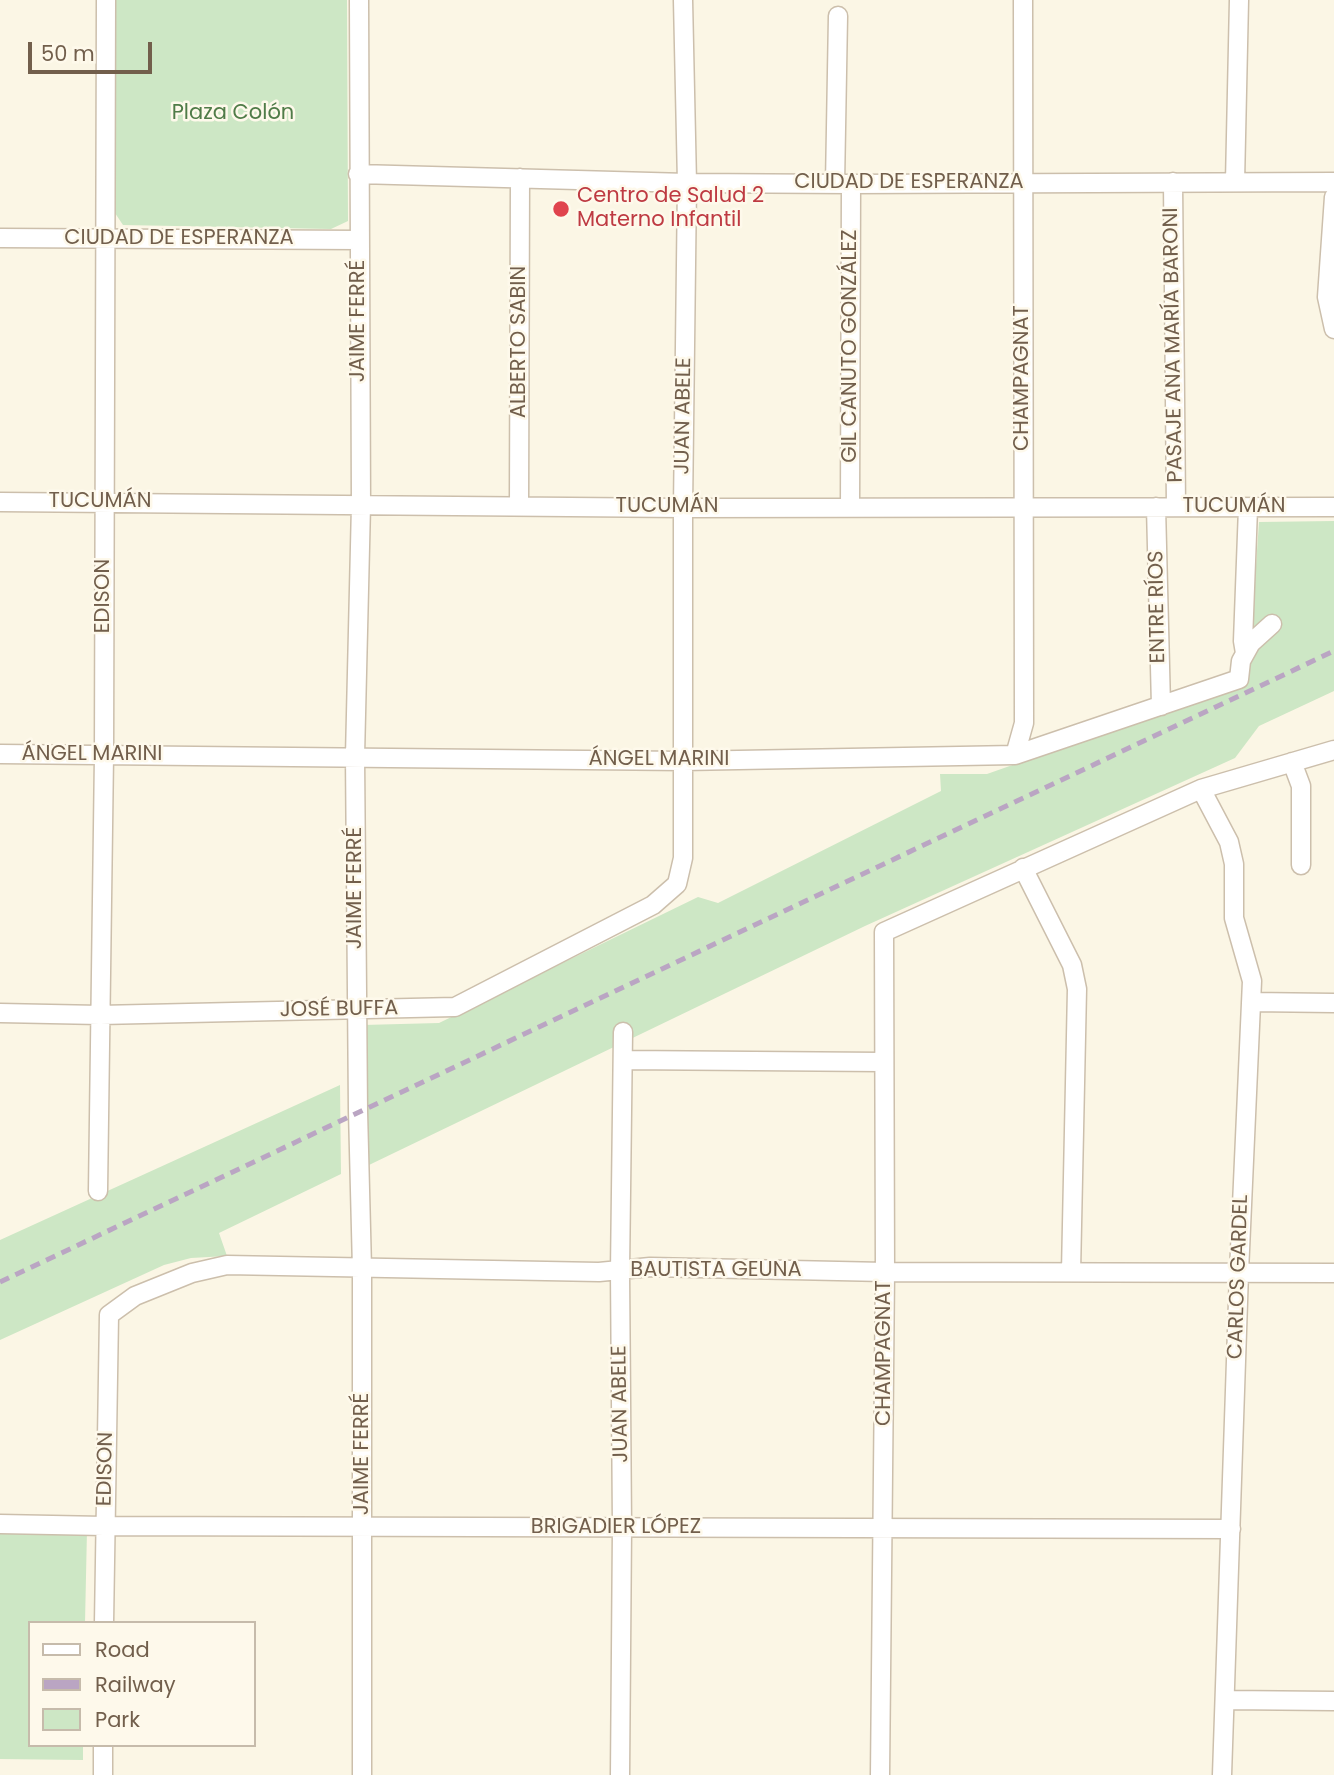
<!DOCTYPE html>
<html>
<head>
<meta charset="utf-8">
<style>
  body { margin:0 }
  #map { position:relative; width:1334px; height:1775px; overflow:hidden; background:#fbf6e5; font-family:Poppins,sans-serif }
  canvas { display:block }
  .legend { position:absolute; left:28px; top:1621px; width:228px; height:126px; box-sizing:border-box; background:#fef9eb; border:2px solid #c6bbab; margin:0; padding:9px 12px; list-style:none; font-size:21px; color:#725f4c }
  .legend li { display:flex; align-items:center; gap:14px; height:35px }
  .legend b { width:35px; border:2px solid #c6bbab }
  .scale { position:absolute; left:28px; top:42px; width:124px; height:32px; box-sizing:border-box; border:4px solid #725f4c; border-top:0; padding-left:9px; font-size:21px; line-height:24px; white-space:nowrap; color:#725f4c; -webkit-text-stroke:5px #fef9eb; paint-order:stroke }
</style>
</head>
<body>
<div id="map">
<canvas width="1334" height="1775"></canvas>
<ul class="legend">
<li><b style="height:9px;background:#fff"></b>Road</li>
<li><b style="height:9px;background:#baa5c3"></b>Railway</li>
<li><b style="height:19px;background:#cde7c5"></b>Park</li>
</ul>
<div class="scale">50 m</div>
</div>
<script>
const g = document.querySelector('canvas').getContext('2d');
g.lineJoin = 'round';
function fillPath(path, color) {
  g.fillStyle = color;
  g.fill(path, 'evenodd');
}
function shape(rows) {
  const path = new Path2D();
  for (const r of rows) {
    path.moveTo(r[0], r[1]);
    for (let i = 2; i < r.length; i += 2) path.lineTo(r[i], r[i + 1]);
  }
  return path;
}
function strokePath(path, color, width, dash) {
  g.strokeStyle = color;
  g.lineWidth = width;
  g.lineCap = dash ? 'butt' : 'round';
  g.setLineDash(dash || []);
  g.stroke(path);
}
function write(font, color, halo, rows, align = 'center') {
  g.font = font + ' Poppins,sans-serif';
  g.lineWidth = 5;
  g.setLineDash([]);
  g.textBaseline = 'middle';
  g.strokeStyle = halo;
  g.fillStyle = color;
  for (const [text, x, y, turn = 0] of rows) {
    g.save();
    g.translate(x, y);
    g.rotate((+turn || 0) * Math.PI / 180);
    g.textAlign = isNaN(turn) ? turn : align;
    if (halo) g.strokeText(text, 0, 0);
    g.fillText(text, 0, 0);
    g.restore();
  }
}
const green = shape([
  [115,0,347,0,348,221,331,229,123,225,113,210],
  [1334,521,1334,691,1259,726,1235,758,865,926,369,1165,363,1025,439,1023,698,897,718,903,941,791,940,774,987,774,1248,682,1259,522],
  [340,1085,341,1174,219,1233,227,1256,191,1258,164,1265,0,1340,0,1240],
  [0,1529,87,1530,85,1623,30,1623,30,1745,83,1745,83,1760,0,1759]
]);
const minor = shape([
  [359,0,361,505,355,756,358,1111,362,1269,362,1775],
  [358,174,687,183,851,184,1334,182],
  [1173,182,1176,507],
  [1235,182,1239,0],
  [835,184,838,16],
  [1334,197,1327,297,1334,329],
  [0,238,359,240],
  [0,502,683,508,1334,507],
  [519,506,520,178],
  [850,507,851,184],
  [1156,507,1161,706],
  [1245,653,1243,641,1248,508],
  [0,754,683,761,1015,755,1239,679,1241,661,1251,643,1272,624],
  [1015,755,1024,723,1023,0],
  [1292,762,1301,786,1301,865],
  [1201,789,1229,842,1234,864,1234,918,1252,981,1239,1272,1222,1775],
  [1023,868,1072,965,1077,989,1071,1272],
  [1251,1002,1334,1003],
  [0,1013,100,1015,455,1007,653,905,677,884,683,858,683,508,687,183,683,0],
  [623,1060,883,1062],
  [98,1191,104,755,106,0],
  [0,1524,104,1526,1231,1529],
  [104,1623,109,1315,135,1296,192,1273,227,1265,599,1272,650,1267,885,1272,1334,1273],
  [1226,1700,1334,1701],
  [103,1775,103,1745],
  [620,1775,622,1528,620,1271,623,1032],
  [880,1775,885,1272,884,932,1201,789,1334,750]
]);
const rail = shape([
  [0,1282,1334,651]
]);
const markers = [
  [561,209,9,"#e0444e"]
];
const parkNames = [
  ["Plaza Colón",233,114]
];
const streetNames = [
  ["CIUDAD DE ESPERANZA",909,183],
  ["CIUDAD DE ESPERANZA",179,239],
  ["JAIME FERRÉ",359,321,-90],
  ["ALBERTO SABIN",520,342,-90],
  ["PASAJE ANA MARÍA BARONI",1174,345,-91],
  ["GIL CANUTO GONZÁLEZ",851,346,-90],
  ["CHAMPAGNAT",1023,378,-90],
  ["JUAN ABELE",684,416,-89],
  ["TUCUMÁN",100,502],
  ["TUCUMÁN",667,507],
  ["TUCUMÁN",1234,507],
  ["EDISON",104,596,-90],
  ["ENTRE RÍOS",1158,607,-91],
  ["ÁNGEL MARINI",92,755],
  ["ÁNGEL MARINI",659,760],
  ["JAIME FERRÉ",356,888,-90],
  ["JOSÉ BUFFA",339,1010,-1],
  ["BAUTISTA GEUNA",716,1271],
  ["CARLOS GARDEL",1239,1277,-88],
  ["CHAMPAGNAT",885,1353,-90],
  ["JUAN ABELE",621,1404,-91],
  ["JAIME FERRÉ",363,1454,-90],
  ["EDISON",106,1469,-89],
  ["BRIGADIER LÓPEZ",616,1528]
];
const healthNames = [
  ["Centro de Salud 2",577,197],
  ["Materno Infantil",577,221]
];
fillPath(green, '#cde7c5');
strokePath(minor, '#ccbfac', 21);
strokePath(minor, '#fff', 18);
strokePath(rail, '#baa5c3', 5, [10, 7]);
for (const [x, y, r, color] of markers) {
  const dot = new Path2D();
  dot.arc(x, y, r, 0, 2 * Math.PI);
  g.fillStyle = color;
  g.fill(dot);
  strokePath(dot, '#fef9eb', 2.5);
}
write('21px', '#507c48', '#fef9eb', parkNames);
write('21px', '#725f4c', '#fef9eb', streetNames);
write('21px', '#be3a42', '#fef9eb', healthNames, 'left');
</script>
</body>
</html>
